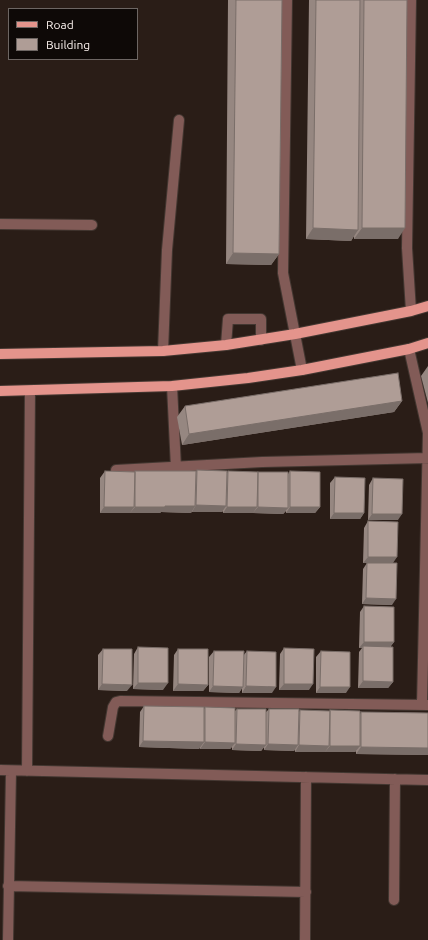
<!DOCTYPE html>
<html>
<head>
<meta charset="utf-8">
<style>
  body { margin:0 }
  #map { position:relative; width:428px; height:940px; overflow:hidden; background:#2a1d17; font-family:Ubuntu,sans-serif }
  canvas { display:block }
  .legend { position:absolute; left:8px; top:8px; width:130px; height:52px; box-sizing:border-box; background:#0e0907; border:1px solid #6d6663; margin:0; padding:5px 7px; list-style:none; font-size:12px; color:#fbf2ee }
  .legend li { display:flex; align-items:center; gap:8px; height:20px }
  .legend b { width:20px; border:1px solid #6d6663 }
</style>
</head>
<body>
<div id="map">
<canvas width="428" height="940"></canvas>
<ul class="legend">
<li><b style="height:5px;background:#e4948c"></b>Road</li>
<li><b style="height:11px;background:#af9d96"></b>Building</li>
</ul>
</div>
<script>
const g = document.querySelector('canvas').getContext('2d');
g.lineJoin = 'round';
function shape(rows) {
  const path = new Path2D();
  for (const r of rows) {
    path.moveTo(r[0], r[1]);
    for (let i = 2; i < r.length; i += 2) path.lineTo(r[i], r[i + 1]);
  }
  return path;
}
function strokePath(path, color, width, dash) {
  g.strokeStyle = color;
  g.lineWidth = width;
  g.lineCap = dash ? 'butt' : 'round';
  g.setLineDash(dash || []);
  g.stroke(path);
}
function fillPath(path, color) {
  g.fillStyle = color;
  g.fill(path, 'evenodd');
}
const minor = shape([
  [287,0,283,273,302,370],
  [0,224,92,225],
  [411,311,407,248,411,0],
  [226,345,228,319,261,319,261,340],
  [409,349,428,433,422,705],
  [163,351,167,250,179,120],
  [172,386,176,468],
  [116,470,262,462,428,458],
  [108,736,113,707,116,702,120,701,428,705],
  [0,770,428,780],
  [27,771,30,391],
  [8,886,306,892],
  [394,900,395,779],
  [8,940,11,771],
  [305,940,306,777]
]);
const major = shape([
  [0,354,163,351,226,345,295,334,411,311,428,306],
  [0,391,172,386,248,378,302,370,409,349,428,343]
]);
const wall = shape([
  [228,0,282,0,279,254,271,265,226,264],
  [309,0,407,0,398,239,354,239,354,236,351,241,306,239],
  [428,366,428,403,421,376],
  [402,401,394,412,182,445,177,417,185,406],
  [197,470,227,473,228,471,258,473,258,472,288,474,290,471,320,507,315,513,286,513,286,511,283,514,253,513,253,512,253,513,223,513,223,511,222,512,192,512,192,511,191,513,161,512,160,513,130,513,130,512,130,513,100,513,100,478,105,471,135,472,135,471,196,472],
  [335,477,364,513,360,519,330,519,330,483],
  [373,478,398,520,368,520,369,485],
  [368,521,393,563,392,605,362,604,363,569,367,563,363,563,364,528],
  [364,606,394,642,391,646,393,682,388,688,358,688,359,652,362,648,359,648,360,612],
  [138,647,163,690,133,689,134,654],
  [284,648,309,690,279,690,280,654],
  [103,649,127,691,98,690,98,655],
  [178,649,208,685,203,691,173,691,174,655],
  [214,651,243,656,247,651,272,693,242,693,242,688,239,693,209,692,209,657],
  [321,651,346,693,316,693,316,657],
  [144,706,204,709,205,707,235,711,237,709,266,712,269,709,299,712,300,710,330,712,330,710,360,714,361,712,428,713,428,755,356,754,356,751,355,752,325,752,325,751,325,752,295,752,295,749,294,751,264,750,264,747,261,751,232,750,232,747,230,749,200,749,200,747,199,749,139,747,140,712]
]);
const shadedWall = shape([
  [313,228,358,230,351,241,306,239],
  [362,228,405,228,398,239,354,239],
  [233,253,279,254,271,265,226,264],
  [402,401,394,412,182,445,189,434],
  [196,505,226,506,222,512,192,512],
  [165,506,195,506,191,513,161,512,160,513,130,513,135,507],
  [104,507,134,507,130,513,100,513],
  [227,507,257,507,253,513,223,513],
  [258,507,288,508,283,514,253,513],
  [290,507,320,507,315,513,286,513],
  [334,513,364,513,360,519,330,519],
  [372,514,402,514,398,520,368,520],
  [368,557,397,557,393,563,363,563],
  [366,598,396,599,392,605,362,604],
  [364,642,394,642,389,648,363,646,362,648,359,648],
  [363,681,393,682,388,688,358,688],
  [138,683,168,683,163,690,133,689],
  [102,684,132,685,127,691,98,690],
  [178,684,208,685,203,691,173,691],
  [284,684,313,684,309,690,279,690],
  [213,686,243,687,239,693,209,692],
  [246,686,276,687,272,693,242,693],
  [320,687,350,687,346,693,316,693],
  [143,741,204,742,199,749,139,747],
  [205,742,235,743,230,749,200,749],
  [236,744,266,745,261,751,232,750],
  [268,744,298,745,294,751,264,750],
  [299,745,329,746,325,752,295,752],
  [330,746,360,746,355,752,325,752],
  [361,747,428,748,428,755,356,754]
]);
const building = shape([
  [236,0,282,0,279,254,233,253,236,0],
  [316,0,360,0,358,230,313,228,316,0],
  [364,0,407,0,405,228,362,228,364,0],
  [398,373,402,401,189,434,185,406,398,373],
  [197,470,227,471,226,506,196,505,197,470],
  [105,471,135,472,134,507,104,507,105,471],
  [135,471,196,471,195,506,165,506,165,507,135,507,135,471],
  [228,471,258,472,257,507,227,507,228,471],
  [290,471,320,472,320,507,290,507,290,471],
  [258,472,288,472,288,508,258,507,258,472],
  [335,477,365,478,364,513,334,513,335,477],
  [373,478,403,479,402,514,372,514,373,478],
  [368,521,398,522,397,557,368,557,368,521],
  [367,563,397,563,396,599,366,598,367,563],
  [364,606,394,607,394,642,364,642,364,606],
  [363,646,393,647,393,682,363,681,363,646],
  [138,647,168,648,168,683,138,683,138,647],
  [284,648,314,649,313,684,284,684,284,648],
  [103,649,132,649,132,685,102,684,103,649],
  [178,649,208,649,208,685,178,684,178,649],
  [214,651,244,651,243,687,213,686,214,651],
  [247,651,276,652,276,687,246,686,247,651],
  [321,651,350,652,350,687,320,687,321,651],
  [144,706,204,707,204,742,143,741,144,706],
  [205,707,235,708,235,743,205,742,205,707],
  [237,709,266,709,266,745,236,744,237,709],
  [269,709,299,709,298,745,268,744,269,709],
  [300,710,330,711,329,746,299,745,300,710],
  [330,710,360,711,360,746,330,746,330,710],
  [361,712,428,713,428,748,361,747,361,712]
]);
strokePath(minor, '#433731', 12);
strokePath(major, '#433731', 12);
strokePath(minor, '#825b57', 10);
strokePath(major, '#e4948c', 10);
fillPath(wall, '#968781');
fillPath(shadedWall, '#7a6e69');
fillPath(building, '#af9d96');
strokePath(building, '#7a6e69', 1);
</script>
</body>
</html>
